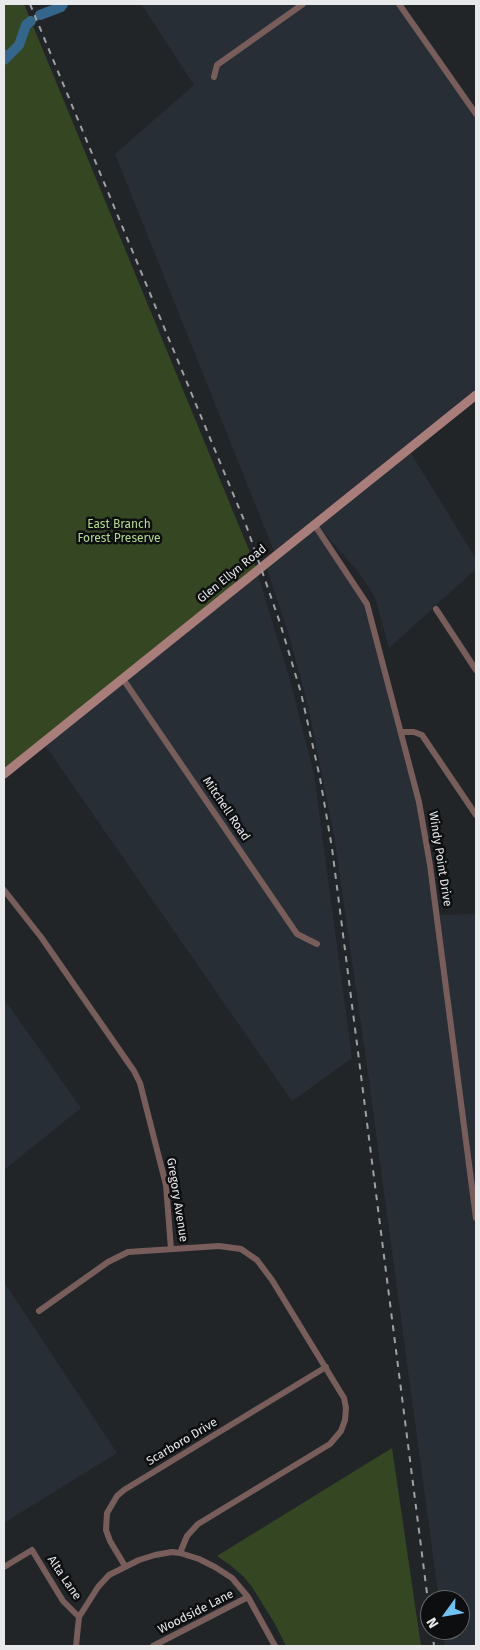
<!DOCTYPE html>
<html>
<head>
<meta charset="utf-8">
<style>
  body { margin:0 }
  #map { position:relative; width:480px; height:1650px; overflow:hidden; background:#222528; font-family:"Fira Sans",sans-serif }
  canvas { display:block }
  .frame { position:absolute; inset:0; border:5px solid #e7e9eb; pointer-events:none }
  .north { position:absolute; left:420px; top:1590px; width:50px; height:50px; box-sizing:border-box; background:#0d0e0f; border:1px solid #646667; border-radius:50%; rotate:238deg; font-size:14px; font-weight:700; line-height:20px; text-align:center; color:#e7e9eb }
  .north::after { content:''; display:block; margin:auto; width:18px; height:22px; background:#70c1f4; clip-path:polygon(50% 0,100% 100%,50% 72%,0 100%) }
</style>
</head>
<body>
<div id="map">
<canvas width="480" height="1650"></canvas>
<div class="frame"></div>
<div class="north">N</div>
</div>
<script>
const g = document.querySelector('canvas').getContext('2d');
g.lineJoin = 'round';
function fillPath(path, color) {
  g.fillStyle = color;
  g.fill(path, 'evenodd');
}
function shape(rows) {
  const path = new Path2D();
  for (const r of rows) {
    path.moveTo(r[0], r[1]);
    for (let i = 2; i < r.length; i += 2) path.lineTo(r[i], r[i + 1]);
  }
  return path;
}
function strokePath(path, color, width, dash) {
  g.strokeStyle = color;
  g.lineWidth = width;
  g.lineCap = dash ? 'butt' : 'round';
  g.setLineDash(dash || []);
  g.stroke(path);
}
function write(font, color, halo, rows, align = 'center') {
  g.font = font + ' "Fira Sans",sans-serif';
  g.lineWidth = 5;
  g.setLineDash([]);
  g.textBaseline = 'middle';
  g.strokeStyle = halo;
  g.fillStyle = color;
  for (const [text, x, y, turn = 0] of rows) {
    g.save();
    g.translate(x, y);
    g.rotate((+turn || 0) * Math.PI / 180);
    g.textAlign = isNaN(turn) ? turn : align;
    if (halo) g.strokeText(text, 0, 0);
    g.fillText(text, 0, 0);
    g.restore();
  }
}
const built = shape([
  [144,4,396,4,476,119,476,392,274,551,115,154,194,85,142,5],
  [409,450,476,559,476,569,389,648,375,597,357,570,317,525],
  [313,528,365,605,417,802,434,915,476,914,476,1646,445,1646,443,1630,460,1630,460,1600,439,1600,369,1081,334,835,308,706,289,635,266,566],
  [258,575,290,680,314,774,352,1058,292,1101,45,745],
  [4,999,81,1108,4,1170],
  [4,1282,117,1453,4,1523]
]);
const green = shape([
  [4,4,24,4,256,567,4,771],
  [392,1448,421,1646,286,1646,275,1624,252,1587,244,1577,230,1565,217,1556]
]);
const stream = shape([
  [4,50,10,53]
]);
const river = shape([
  [40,15,61,7,63,4],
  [4,60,19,45,26,25,31,21]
]);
const street = shape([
  [399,4,476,114],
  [214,77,217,65,303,4],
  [314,524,367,604,419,802,430,865,476,1218],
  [436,609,476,670],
  [123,679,297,934,317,944],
  [401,732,414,732,422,735,476,815],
  [4,890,41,937,134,1071,140,1083,166,1185,171,1249],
  [39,1311,108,1262,128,1252,219,1246,241,1249,257,1260,272,1280,344,1398,346,1408,345,1420,341,1431,330,1444,198,1524,187,1536,180,1553],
  [125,1566,110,1541,106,1530,107,1513,117,1496,124,1490,326,1367],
  [4,1567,32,1550,63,1601,79,1617],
  [76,1646,79,1617,98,1587,109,1575,139,1560,155,1555,172,1552,180,1553,199,1559,215,1567,232,1578,248,1597,275,1646],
  [153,1646,248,1597]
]);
const secondary = shape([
  [4,774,476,395]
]);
const rail = shape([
  [30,4,246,525,280,623,301,693,320,778,332,848,430,1617],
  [432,1630,434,1646]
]);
const parkNames = [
  ["East Branch",119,525],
  ["Forest Preserve",119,539]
];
const streetNames = [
  ["Glen Ellyn Road",232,574,-39],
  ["Mitchell Road",226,809,56],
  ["Windy Point Drive",440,859,81],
  ["Gregory Avenue",177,1200,81],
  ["Scarboro Drive",182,1442,-31],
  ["Alta Lane",64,1578,56],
  ["Woodside Lane",196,1612,-27]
];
fillPath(built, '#282e36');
fillPath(green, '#354623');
strokePath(stream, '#34668c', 2);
strokePath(river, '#34668c', 10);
strokePath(street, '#795d5b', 6);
strokePath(secondary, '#a97d79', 9);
strokePath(rail, '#9ea1a3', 2, [6, 6]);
write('12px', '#b4da8c', '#0d0e0f', parkNames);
write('12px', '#e7e9eb', '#0d0e0f', streetNames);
</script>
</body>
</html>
